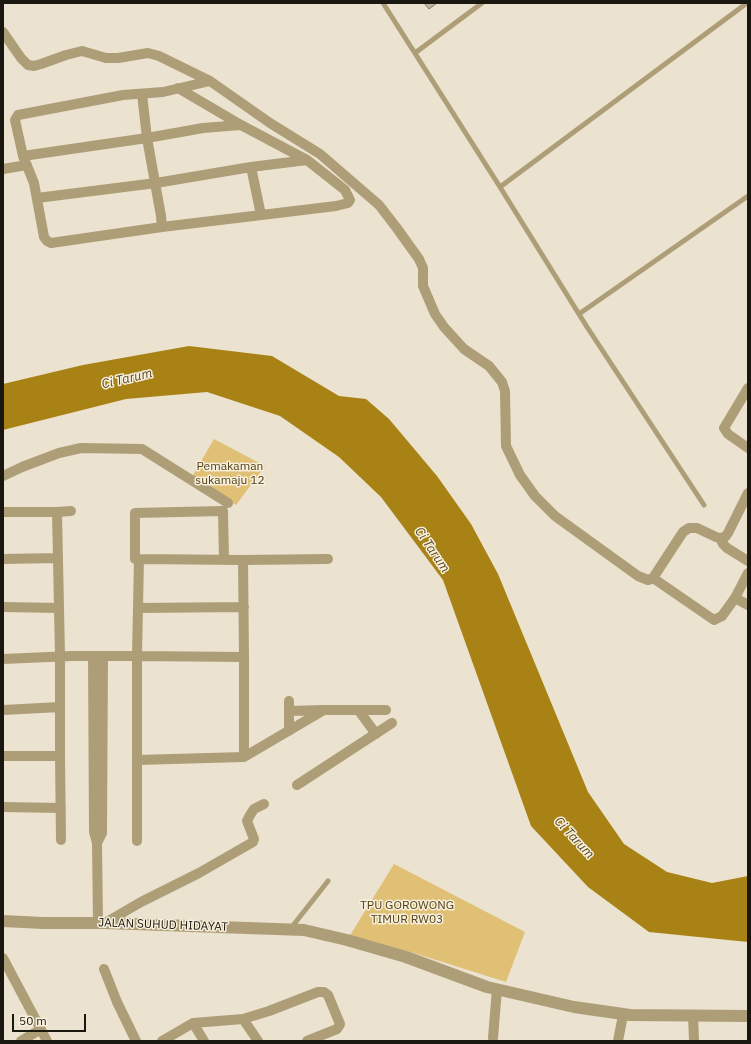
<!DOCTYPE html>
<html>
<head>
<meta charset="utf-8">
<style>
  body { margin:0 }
  #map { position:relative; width:751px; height:1044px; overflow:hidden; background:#ebe2cf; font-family:"IBM Plex Sans",sans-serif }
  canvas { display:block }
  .frame { position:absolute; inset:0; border:4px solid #1a1710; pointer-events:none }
  .scale { position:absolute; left:12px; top:1014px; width:74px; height:18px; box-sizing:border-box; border:2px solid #1a1710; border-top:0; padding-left:5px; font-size:12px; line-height:14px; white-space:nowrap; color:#1a1710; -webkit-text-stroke:3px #f8f0dc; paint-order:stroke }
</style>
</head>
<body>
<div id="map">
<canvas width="751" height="1044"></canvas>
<div class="frame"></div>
<div class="scale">50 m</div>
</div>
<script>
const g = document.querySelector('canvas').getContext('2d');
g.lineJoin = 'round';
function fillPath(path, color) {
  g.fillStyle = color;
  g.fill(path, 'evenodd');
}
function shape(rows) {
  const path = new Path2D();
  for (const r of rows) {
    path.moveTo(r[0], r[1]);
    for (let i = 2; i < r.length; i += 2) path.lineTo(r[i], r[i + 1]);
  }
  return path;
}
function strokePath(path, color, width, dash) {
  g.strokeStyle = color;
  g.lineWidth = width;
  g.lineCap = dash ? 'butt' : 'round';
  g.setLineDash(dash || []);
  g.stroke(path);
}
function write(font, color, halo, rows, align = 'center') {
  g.font = font + ' "IBM Plex Sans",sans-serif';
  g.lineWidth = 3;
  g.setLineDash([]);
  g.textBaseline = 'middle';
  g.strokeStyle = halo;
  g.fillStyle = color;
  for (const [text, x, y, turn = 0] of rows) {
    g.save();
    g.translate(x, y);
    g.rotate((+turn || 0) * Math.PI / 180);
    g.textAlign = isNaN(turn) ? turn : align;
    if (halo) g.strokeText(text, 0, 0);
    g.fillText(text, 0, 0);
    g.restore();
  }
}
const green = shape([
  [214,439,265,466,236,505,192,477],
  [394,864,525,932,506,982,414,953,349,937]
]);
const water = shape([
  [189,346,272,356,339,396,366,399,389,419,437,476,471,524,498,574,588,792,624,844,667,872,712,883,748,876,748,942,649,932,588,887,531,826,443,580,381,497,339,457,280,416,207,392,126,399,3,430,3,384,83,365]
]);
const building = shape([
  [424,3,437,3,429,9,424,3]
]);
const service = shape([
  [383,3,500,187,587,327,704,505],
  [415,53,482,3],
  [500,187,747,3],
  [579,314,748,196],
  [291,928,328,881]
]);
const minor = shape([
  [3,32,21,58,28,65,34,66,41,64,66,55,82,51,106,58,118,58,148,53,159,56,210,81,270,123,320,154,379,205,396,227,419,259,423,268,423,286,435,314,444,327,464,349,489,366,502,382,505,391,506,446,520,475,535,496,555,516,638,576,648,580,653,578,714,620,722,616,735,598,748,573],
  [178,88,241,125],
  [142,94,147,138,161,216,162,227,51,243,47,241,44,237,34,183,23,156,15,120,18,115,123,95,163,92,210,81],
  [23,156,147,138,203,128,241,125,307,160,345,190,350,200,348,203,336,206,162,227],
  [251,167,261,215],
  [3,169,27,165],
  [37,198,156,183,251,167,307,160],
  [748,388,724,428,728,434,748,448],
  [3,476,22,467,59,453,81,448,142,449,228,503],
  [3,512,57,512,60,656,60,756,61,840],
  [57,512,71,511],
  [720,538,723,544,727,548,748,561],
  [3,559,58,558],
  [139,559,135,559,135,513,223,511,224,560],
  [243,560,328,559],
  [653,578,683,532,689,528,697,528,716,537,720,538,725,537,728,533,748,493],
  [735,598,748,605],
  [3,607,59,608],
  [138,608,244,607],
  [93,656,94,832,97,843,98,923],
  [3,659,72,656,137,656,244,657,243,560,139,559,137,656,137,841],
  [3,710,60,707],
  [289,711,322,710],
  [359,711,376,734],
  [289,731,289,701],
  [3,756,60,756],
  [244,757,324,710,386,710],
  [137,760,244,757,244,657],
  [297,785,392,723],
  [3,807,61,808],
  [97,843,102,833,103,656],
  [105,923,141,902,199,873,253,842,254,839,247,821,250,815,254,809,264,804],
  [3,958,47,1041],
  [104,969,117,1002,136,1041],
  [693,1015,694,1041],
  [243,1019,269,1011,318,992,324,992,328,995,340,1024,339,1026,337,1029,307,1041],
  [193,1023,204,1041],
  [493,1038,497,989],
  [21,1041,41,1029],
  [162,1041,193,1023,243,1019,258,1041],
  [618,1041,623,1015]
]);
const tertiary = shape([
  [3,921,43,923,105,923,304,930,347,940,406,957,487,987,574,1007,630,1015,748,1016]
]);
const parkNames = [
  ["Pemakaman",230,467],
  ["sukamaju 12",230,481],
  ["TPU GOROWONG",407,906],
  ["TIMUR RW03",407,920]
];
const streetNames = [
  ["JALAN SUHUD HIDAYAT",163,925,2]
];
const waterNames = [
  ["Ci Tarum",127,379,-13],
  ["Ci Tarum",432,550,56],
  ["Ci Tarum",574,838,47]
];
fillPath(green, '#e0c075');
fillPath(water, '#a88214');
fillPath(building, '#bfb7a4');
strokePath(building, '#807866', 1);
strokePath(service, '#ae9e78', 5);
strokePath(minor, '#ae9e78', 10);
strokePath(tertiary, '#ae9e78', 12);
write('12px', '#514118', '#f8f0dc', parkNames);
write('12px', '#1a1710', '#f8f0dc', streetNames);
write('italic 13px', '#5a4921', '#f8f0dc', waterNames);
</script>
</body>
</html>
